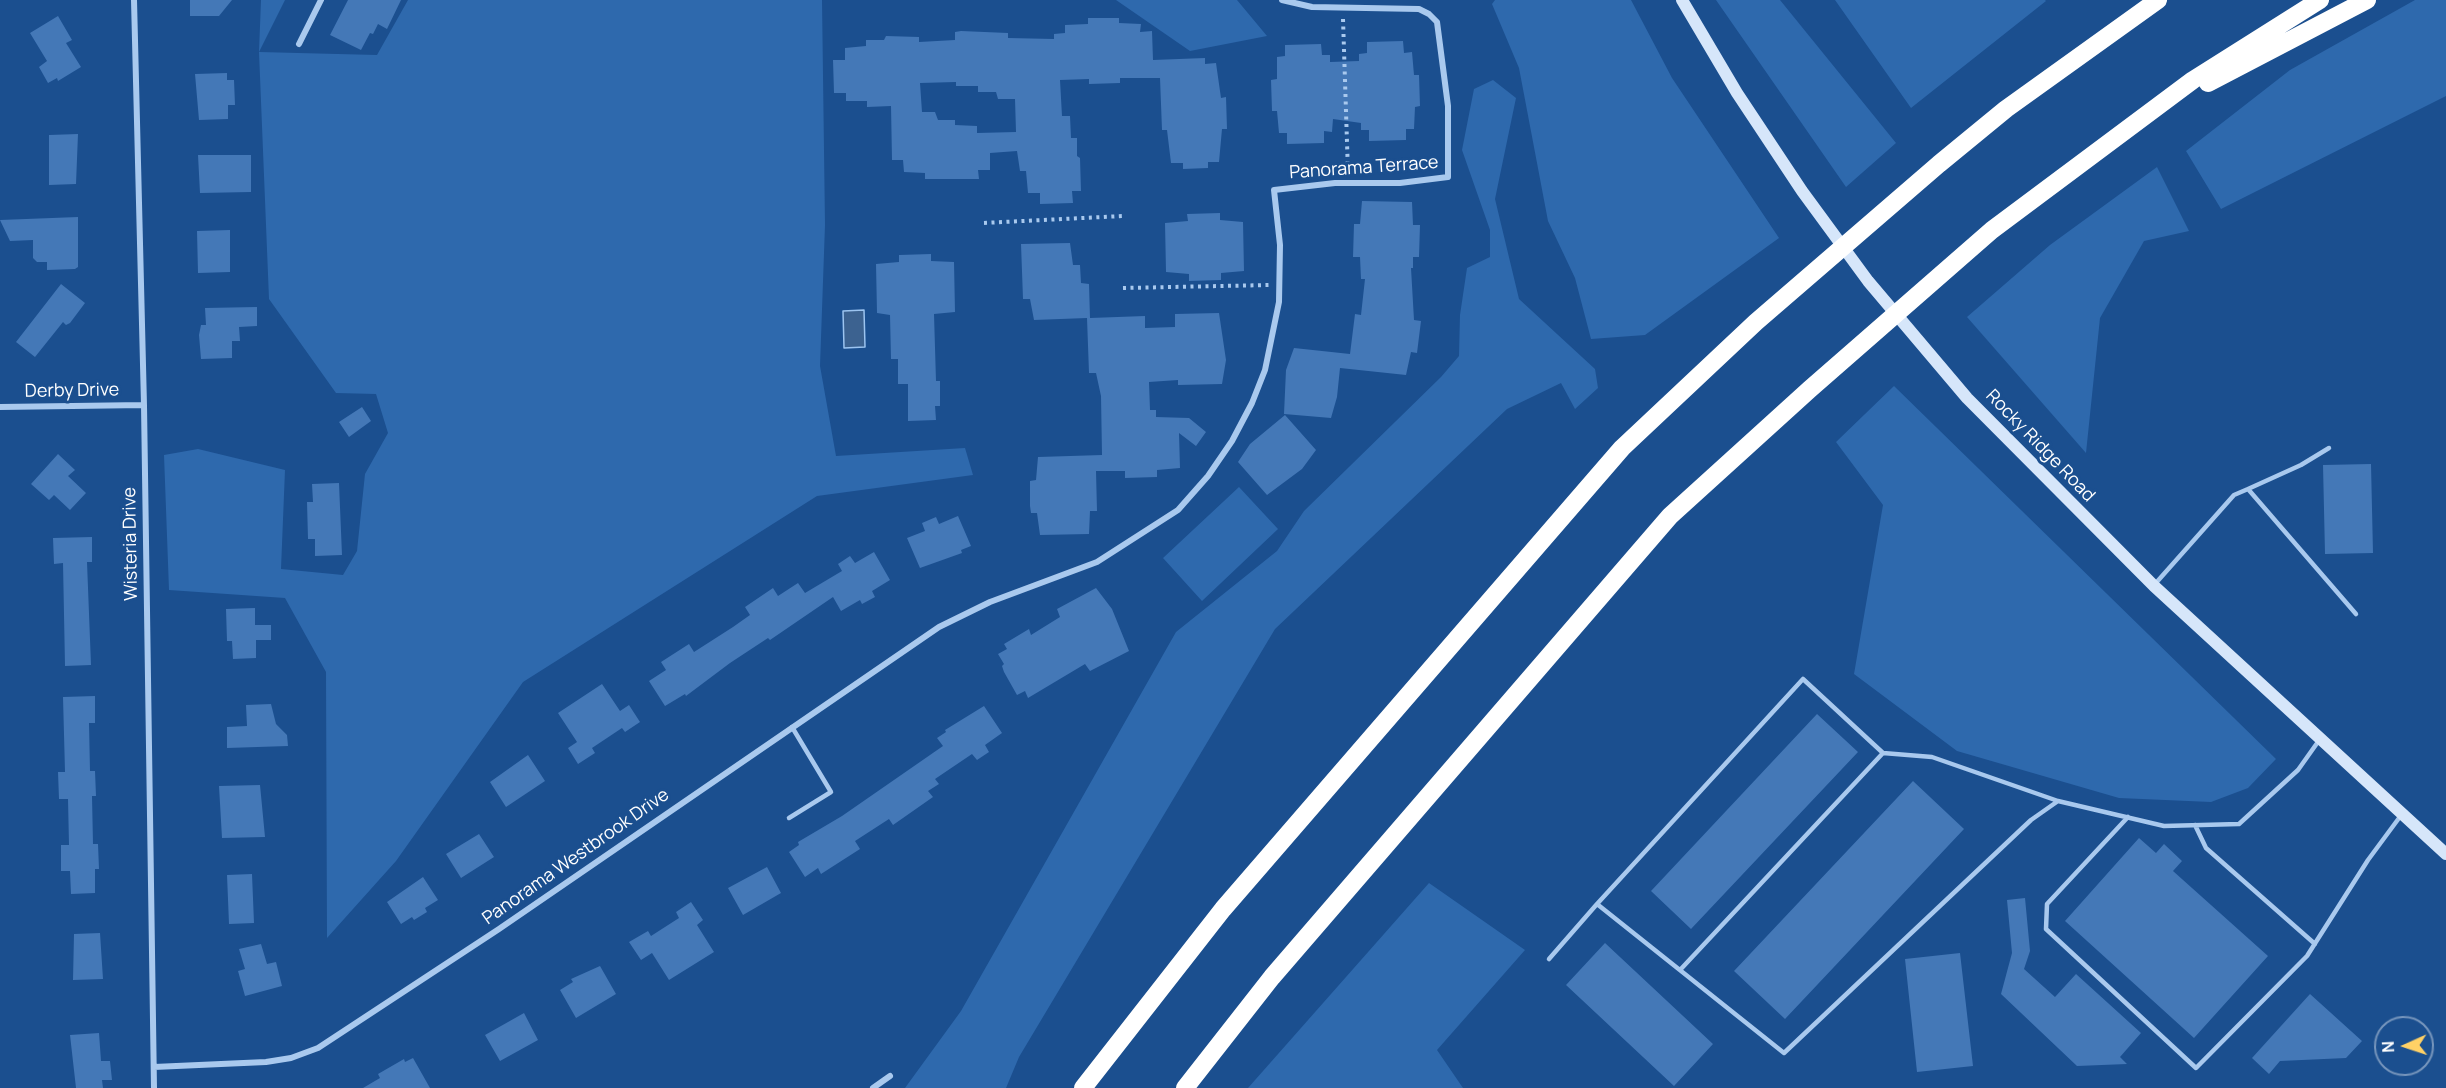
<!DOCTYPE html>
<html>
<head>
<meta charset="utf-8">
<style>
  body { margin:0 }
  #map { position:relative; width:2446px; height:1088px; overflow:hidden; background:#1b4f8f; font-family:Manrope,sans-serif }
  canvas { display:block }
  .north { position:absolute; left:2374px; top:1016px; width:60px; height:60px; box-sizing:border-box; background:#1b4f8f; border:2px solid #7695bc; border-radius:50%; rotate:267deg; font-size:16px; font-weight:700; line-height:24px; text-align:center; color:#fff }
  .north::after { content:''; display:block; margin:auto; width:21px; height:27px; background:#ffd166; clip-path:polygon(50% 0,100% 100%,50% 72%,0 100%) }
</style>
</head>
<body>
<div id="map">
<canvas width="2446" height="1088"></canvas>
<div class="north">N</div>
</div>
<script>
const g = document.querySelector('canvas').getContext('2d');
g.lineJoin = 'round';
function fillPath(path, color) {
  g.fillStyle = color;
  g.fill(path, 'evenodd');
}
function shape(rows) {
  const path = new Path2D();
  for (const r of rows) {
    path.moveTo(r[0], r[1]);
    for (let i = 2; i < r.length; i += 2) path.lineTo(r[i], r[i + 1]);
  }
  return path;
}
function strokePath(path, color, width, dash) {
  g.strokeStyle = color;
  g.lineWidth = width;
  g.lineCap = dash ? 'butt' : 'round';
  g.setLineDash(dash || []);
  g.stroke(path);
}
function write(font, color, halo, rows, align = 'center') {
  g.font = font + ' Manrope,sans-serif';
  g.lineWidth = 6;
  g.setLineDash([]);
  g.textBaseline = 'middle';
  g.strokeStyle = halo;
  g.fillStyle = color;
  for (const [text, x, y, turn = 0] of rows) {
    g.save();
    g.translate(x, y);
    g.rotate((+turn || 0) * Math.PI / 180);
    g.textAlign = isNaN(turn) ? turn : align;
    if (halo) g.strokeText(text, 0, 0);
    g.fillText(text, 0, 0);
    g.restore();
  }
}
const green = shape([
  [261,0,285,0,259,52,377,55,408,0,822,0,825,225,820,366,836,456,965,448,973,475,817,496,523,682,396,861,327,938,326,672,285,598,169,590,164,455,198,449,285,470,281,569,343,575,357,551,365,474,388,433,376,394,336,393,269,299,259,52],
  [1116,0,1237,0,1267,36,1190,51],
  [1495,0,1631,0,1672,78,1779,238,1645,335,1591,339,1575,278,1548,221,1519,68,1492,4],
  [1716,0,1780,0,1896,143,1846,187],
  [1835,0,2045,0,2046,1,1911,108],
  [2415,0,2446,0,2446,96,2221,209,2186,151,2290,70],
  [1493,80,1516,98,1495,199,1519,299,1595,369,1598,388,1575,409,1561,383,1507,409,1275,629,1019,1057,1006,1088,905,1088,961,1011,1176,632,1277,551,1304,511,1441,377,1459,356,1460,315,1467,268,1490,257,1490,230,1462,150,1474,89],
  [2157,167,2189,231,2144,241,2100,318,2086,453,1967,317,2050,245],
  [1894,386,2276,759,2248,788,2211,802,2119,798,1957,751,1854,674,1883,505,1836,442],
  [1239,487,1278,529,1202,601,1163,558],
  [1429,883,1525,950,1437,1050,1463,1088,1248,1088]
]);
const water = shape([
  [864,310,865,347,844,348,843,311,864,310]
]);
const building = shape([
  [190,0,232,0,219,16,190,16],
  [348,0,401,0,387,29,378,24,373,34,370,33,361,50,330,35],
  [58,16,72,40,66,43,81,67,58,81,57,78,48,83,39,67,47,61,30,33],
  [1088,18,1119,18,1119,23,1141,24,1140,32,1152,31,1153,60,1205,58,1205,64,1216,63,1221,98,1226,97,1227,129,1222,129,1219,162,1208,162,1208,168,1183,169,1183,163,1171,163,1167,130,1162,130,1160,78,1120,78,1120,83,1089,84,1089,79,1060,80,1062,116,1070,116,1071,138,1077,138,1077,156,1080,158,1081,191,1072,191,1073,203,1040,204,1040,193,1028,193,1026,171,1020,171,1017,151,990,153,990,170,978,170,979,179,925,179,925,173,904,172,903,160,892,160,891,106,867,107,867,101,846,101,846,93,834,93,833,60,845,60,845,48,866,46,866,40,884,40,886,36,919,37,919,42,955,40,955,32,961,31,1008,33,1008,38,1054,39,1054,34,1065,33,1065,25,1088,24],
  [956,82,956,86,978,86,978,92,996,92,998,99,1015,99,1016,132,977,133,977,126,955,125,955,120,938,120,935,112,922,112,920,83],
  [1403,41,1404,53,1412,52,1414,75,1419,75,1420,106,1415,107,1414,129,1406,129,1406,140,1369,141,1369,130,1361,130,1361,123,1333,119,1332,132,1324,131,1324,143,1287,144,1287,133,1279,133,1277,111,1272,111,1271,80,1277,79,1277,57,1285,56,1285,45,1321,44,1322,55,1330,55,1330,62,1359,61,1359,54,1367,53,1367,42],
  [227,73,227,80,234,80,235,105,228,105,228,119,199,120,195,74],
  [78,134,76,184,49,185,49,135],
  [198,155,251,155,251,192,200,193],
  [1362,201,1412,202,1413,225,1420,225,1419,257,1413,257,1413,268,1411,268,1414,320,1421,321,1417,353,1411,352,1406,375,1340,368,1337,397,1331,418,1284,414,1286,370,1294,348,1350,354,1355,314,1361,315,1365,279,1361,279,1360,257,1353,257,1354,224,1360,224],
  [1220,213,1220,220,1243,222,1244,271,1221,273,1221,280,1189,281,1189,274,1166,272,1165,223,1188,221,1187,214],
  [78,217,78,267,75,269,47,270,47,262,37,262,33,258,33,240,10,241,0,220],
  [230,230,230,272,198,273,197,231],
  [1070,243,1073,265,1080,265,1081,283,1089,284,1090,318,1145,316,1145,328,1175,327,1175,314,1219,313,1226,360,1222,384,1178,385,1178,380,1149,382,1150,410,1156,410,1156,417,1189,418,1206,432,1196,446,1179,433,1180,468,1157,470,1157,477,1125,478,1125,471,1096,471,1097,511,1090,511,1089,534,1040,535,1037,513,1031,513,1030,506,1030,481,1036,480,1038,457,1102,455,1101,396,1096,373,1089,373,1087,318,1034,320,1030,299,1023,299,1021,244],
  [931,254,931,261,954,262,955,312,934,314,936,381,940,381,940,406,935,406,936,420,908,421,908,384,898,384,898,359,891,359,890,315,877,313,876,264,899,262,899,255],
  [61,284,85,303,70,323,66,325,63,322,35,357,16,342],
  [257,307,257,326,239,327,240,341,232,341,232,358,201,359,199,335,201,325,206,325,205,308],
  [362,407,371,421,349,437,339,422],
  [1285,415,1316,450,1302,469,1267,495,1238,462,1250,444],
  [58,454,75,470,68,476,86,493,70,510,54,495,49,500,31,484],
  [2371,464,2373,553,2325,554,2323,465],
  [339,483,342,555,315,556,315,539,308,539,307,502,313,502,312,484],
  [958,516,971,546,961,550,962,553,920,568,907,538,925,531,922,523,936,517,939,524],
  [92,537,92,562,87,562,91,665,65,666,63,563,54,564,53,538],
  [874,552,890,580,872,591,875,597,862,604,860,600,841,611,833,597,770,640,768,638,730,663,686,696,685,694,665,706,649,681,666,670,661,662,689,644,694,652,733,627,750,615,745,607,773,588,778,596,798,583,805,593,842,571,838,564,850,556,855,563],
  [1096,588,1112,609,1129,651,1090,671,1085,664,1028,698,1025,691,1017,695,1004,672,1002,666,1004,664,998,654,1007,649,1004,644,1029,629,1031,635,1060,617,1057,609],
  [255,608,255,625,271,625,271,640,256,640,256,658,233,659,232,641,227,641,226,609],
  [602,684,620,711,629,705,640,722,625,732,622,728,592,748,595,753,578,764,568,748,577,742,558,713],
  [95,696,95,723,89,723,90,771,95,771,96,796,92,796,93,844,98,844,99,869,95,869,95,893,71,894,70,871,61,871,61,845,69,845,68,799,59,799,58,772,65,772,63,697],
  [271,704,276,724,287,735,288,746,227,748,227,727,247,726,246,705],
  [984,706,1002,733,985,745,989,752,977,760,972,754,935,779,939,784,928,791,933,797,893,825,889,819,855,841,860,849,821,874,818,868,805,877,789,852,799,845,798,842,842,816,943,746,937,738,946,732,945,730],
  [1817,714,1858,752,1691,929,1651,891],
  [528,755,545,781,506,807,490,782],
  [1913,781,1964,829,1785,1019,1734,971],
  [260,785,265,837,222,838,219,786],
  [479,834,494,857,461,878,446,854],
  [2139,838,2156,853,2164,844,2182,861,2173,871,2268,956,2194,1038,2065,921],
  [767,867,781,893,743,915,728,888],
  [252,874,254,923,229,924,227,875],
  [423,877,438,900,425,908,427,912,414,920,412,917,401,924,387,902],
  [2025,898,2030,951,2024,969,2055,997,2076,974,2141,1033,2120,1057,2127,1064,2077,1066,2001,994,2012,953,2007,900],
  [691,902,703,920,697,925,714,952,669,980,652,953,641,960,629,942,648,931,651,936,679,918,676,912],
  [100,933,103,979,73,980,74,934],
  [1605,943,1713,1044,1674,1086,1566,985],
  [261,944,267,964,276,962,282,986,245,996,238,971,245,969,239,949],
  [1960,953,1973,1066,1917,1072,1905,959],
  [600,966,616,994,576,1018,560,990,573,982,571,979],
  [2310,994,2362,1041,2346,1058,2280,1061,2269,1074,2252,1058],
  [524,1013,538,1040,500,1061,485,1035],
  [99,1033,101,1061,110,1061,112,1080,102,1080,103,1088,76,1088,70,1035],
  [413,1058,430,1088,363,1088,380,1078,378,1074,404,1059,405,1062]
]);
const path = shape([
  [1343,19,1348,173],
  [984,223,1122,216],
  [1123,288,1270,285]
]);
const service = shape([
  [2248,489,2301,465,2329,448],
  [2155,584,2234,495,2248,489,2356,614],
  [1883,753,1932,757,2058,801],
  [2128,817,2047,904,2046,929,2196,1068,2307,956,2368,860,2402,814],
  [789,818,831,792,792,727],
  [2195,825,2206,848,2315,944],
  [1597,904,1803,679,1883,753,1680,970],
  [1549,959,1597,904,1784,1053,2031,820,2058,801,2164,826,2239,824,2298,770,2320,739]
]);
const minor = shape([
  [134,0,144,405,154,1088],
  [299,44,321,0],
  [0,407,144,405],
  [154,1067,266,1062,291,1058,318,1048,499,929,939,627,990,602,1097,562,1178,510,1208,476,1232,441,1252,403,1265,370,1279,302,1280,245,1274,190,1335,183,1400,183,1448,177,1448,106,1437,22,1429,14,1419,9,1312,7,1282,0],
  [873,1088,890,1076]
]);
const secondary = shape([
  [1682,0,1737,93,1802,191,1868,281,1967,398,2154,586,2446,854]
]);
const motorway = shape([
  [2208,83,2367,0],
  [1083,1088,1223,909,1622,448,1756,322,1939,164,2006,109,2158,0],
  [1185,1088,1272,977,1670,516,1810,389,1992,230,2193,80,2320,0]
]);
const streetNames = [
  ["Panorama Terrace",1364,168,-4],
  ["Derby Drive",72,391,-1],
  ["Rocky Ridge Road",2040,446,46],
  ["Wisteria Drive",131,544,-91],
  ["Panorama Westbrook Drive",576,857,-35]
];
fillPath(green, '#2e69ad');
fillPath(water, '#3c6290');
strokePath(water, '#9cc4f0', 1.5);
fillPath(building, '#4478b7');
strokePath(path, '#a9c9ee', 4, [3, 4.5]);
strokePath(service, '#a9c9ee', 4.5);
strokePath(minor, '#a9c9ee', 6);
strokePath(secondary, '#d6e6fa', 12);
strokePath(motorway, '#fff', 18);
write('18px', '#fff', '#1b4f8f', streetNames);
</script>
</body>
</html>
